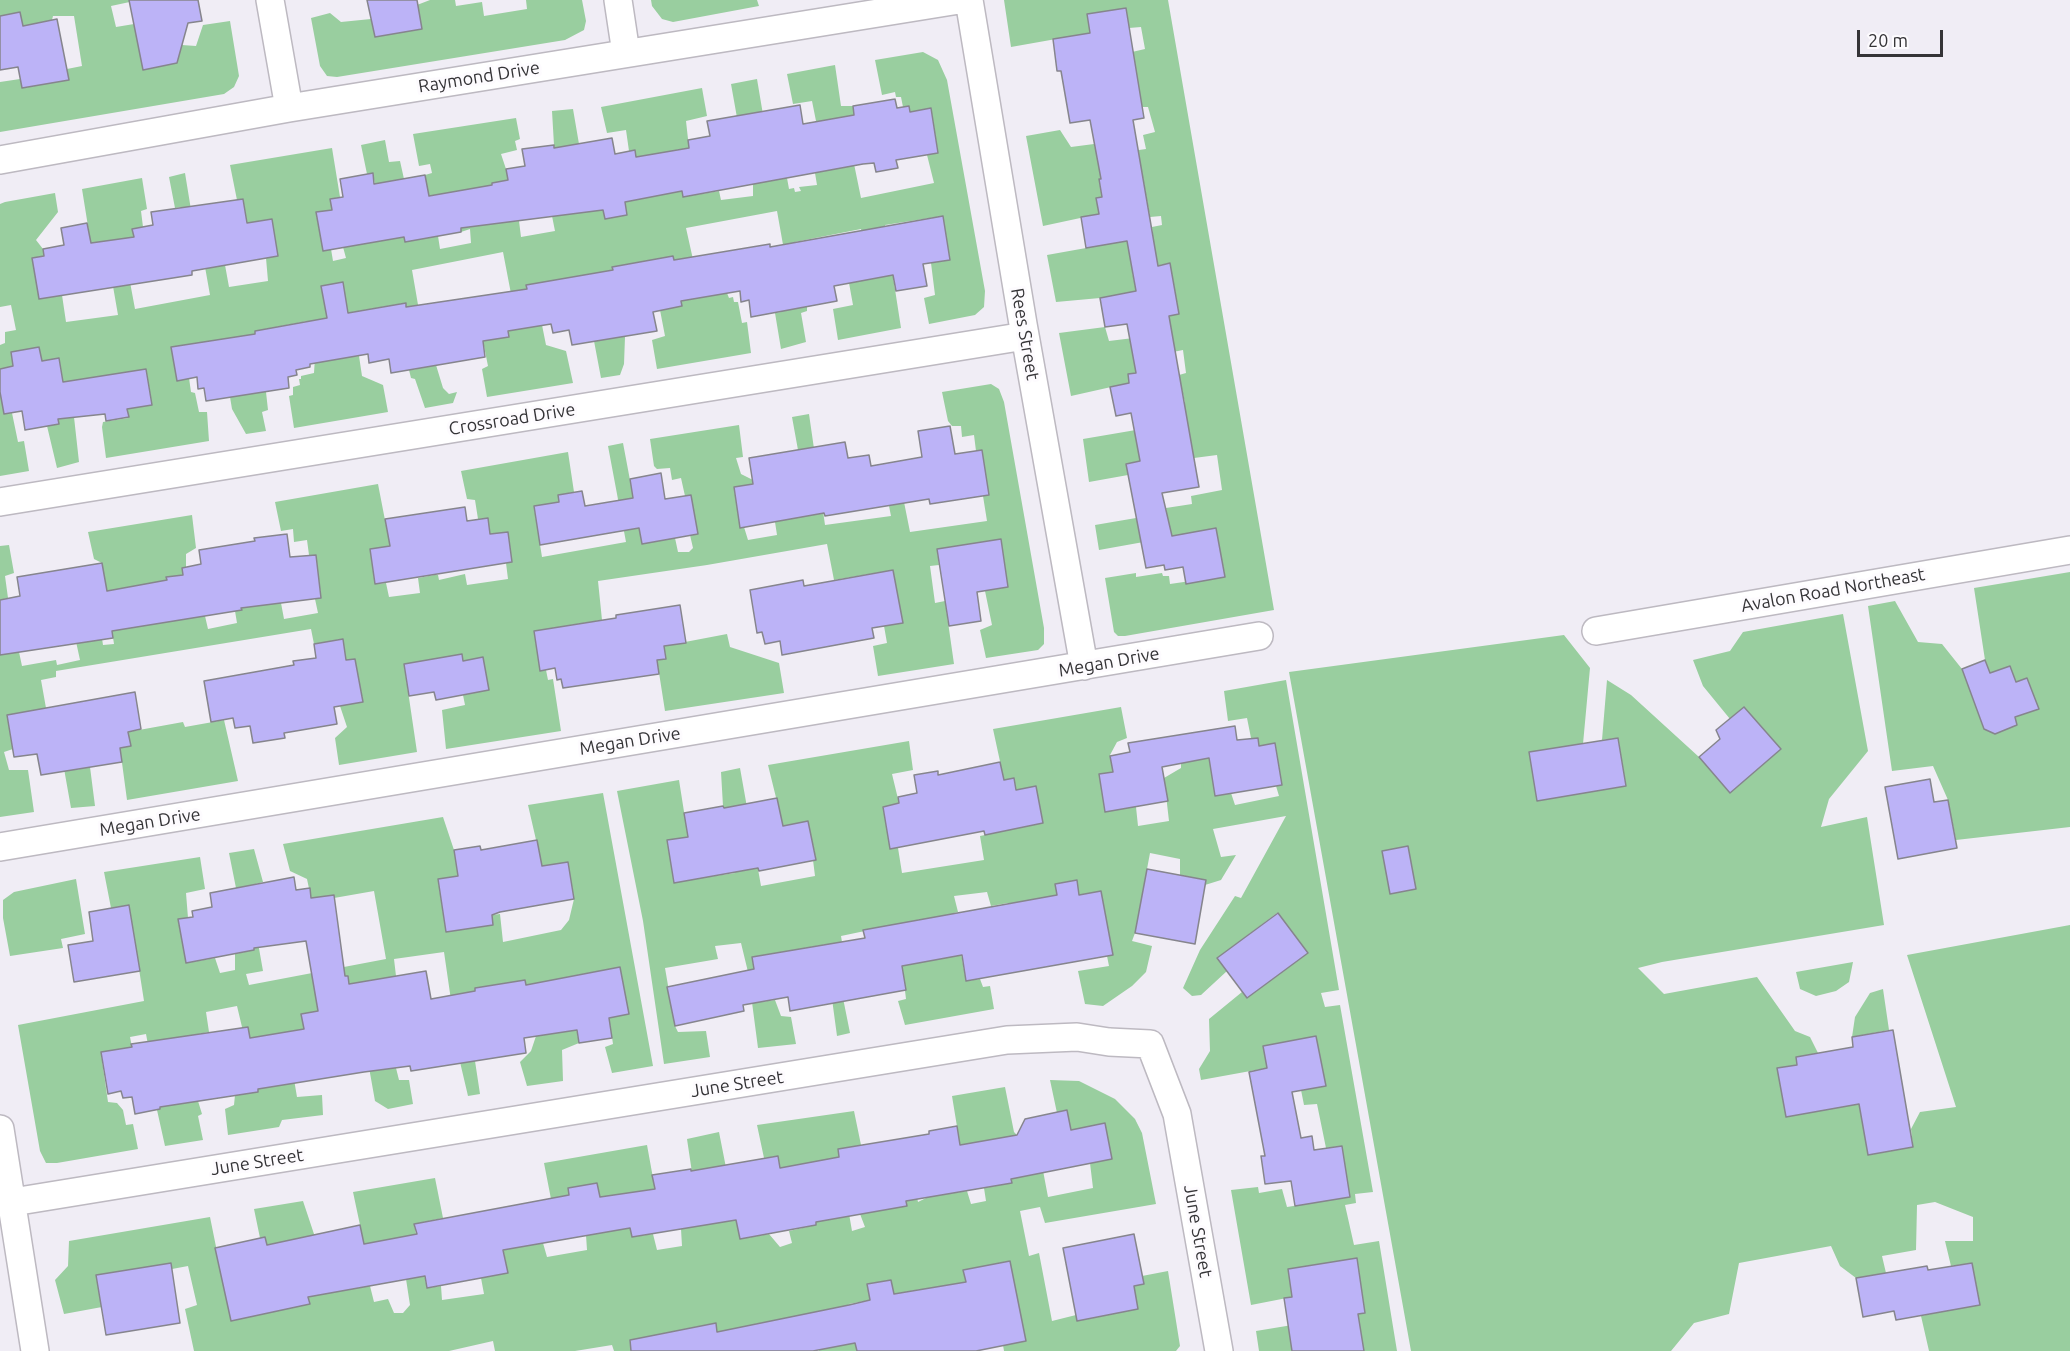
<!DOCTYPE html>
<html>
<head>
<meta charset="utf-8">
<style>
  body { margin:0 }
  #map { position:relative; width:2070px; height:1351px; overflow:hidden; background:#f0edf5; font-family:Ubuntu,sans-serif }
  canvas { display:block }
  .scale { position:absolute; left:1857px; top:30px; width:86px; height:27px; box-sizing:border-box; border:3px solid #353437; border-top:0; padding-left:8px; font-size:18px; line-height:21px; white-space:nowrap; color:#353437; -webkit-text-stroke:4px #fdfbfe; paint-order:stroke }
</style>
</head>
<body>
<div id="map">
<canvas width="2070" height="1351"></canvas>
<div class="scale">20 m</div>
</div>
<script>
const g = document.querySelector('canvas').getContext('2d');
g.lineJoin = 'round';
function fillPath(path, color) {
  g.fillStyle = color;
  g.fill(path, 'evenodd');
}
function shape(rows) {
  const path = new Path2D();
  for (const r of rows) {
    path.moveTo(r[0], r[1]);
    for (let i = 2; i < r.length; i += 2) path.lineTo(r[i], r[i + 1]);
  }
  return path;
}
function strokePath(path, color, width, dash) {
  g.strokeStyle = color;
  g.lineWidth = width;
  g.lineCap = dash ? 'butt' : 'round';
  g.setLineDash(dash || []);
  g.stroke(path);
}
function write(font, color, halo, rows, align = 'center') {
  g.font = font + ' Ubuntu,sans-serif';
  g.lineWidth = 6;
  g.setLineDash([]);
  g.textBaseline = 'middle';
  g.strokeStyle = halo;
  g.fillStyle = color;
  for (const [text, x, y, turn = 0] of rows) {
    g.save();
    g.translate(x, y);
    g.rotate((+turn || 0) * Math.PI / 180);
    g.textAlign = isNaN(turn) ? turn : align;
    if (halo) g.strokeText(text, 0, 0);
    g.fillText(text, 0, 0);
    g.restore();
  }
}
const green = shape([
  [0,0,139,0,111,6,116,27,134,24,177,63,182,45,196,46,203,25,230,21,239,76,234,87,224,94,0,132,0,82,20,79,23,88,68,80,67,69,82,66,74,16,53,16,52,20,23,26,20,12,0,16],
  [430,0,455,0,456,6,482,2,484,16,527,9,526,0,582,0,586,21,584,30,565,40,337,77,327,76,320,66,311,18,330,13,341,22,371,19,375,37,422,29,417,5],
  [651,0,757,0,759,6,673,22,662,19,652,6],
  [1004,0,1168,0,1274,610,1125,636,1118,636,1114,632,1105,578,1136,573,1136,577,1162,573,1163,576,1169,576,1170,584,1225,576,1216,529,1099,550,1095,525,1136,518,1137,521,1167,516,1166,508,1192,504,1191,496,1222,490,1217,455,1194,458,1139,452,1140,461,1126,464,1128,475,1089,482,1083,439,1171,424,1167,407,1185,403,1179,375,1186,373,1183,350,1134,360,1136,373,1128,374,1129,383,1071,396,1059,333,1105,327,1109,341,1166,334,1163,317,1179,313,1170,263,1132,271,1136,291,1100,298,1056,302,1047,255,1153,236,1152,227,1162,225,1161,216,1150,217,1142,172,1099,179,1102,197,1096,198,1099,214,1043,226,1026,136,1060,130,1071,147,1094,144,1097,156,1146,149,1143,135,1155,132,1148,107,1142,107,1132,52,1145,49,1141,27,1129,28,1126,8,1087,14,1090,33,1011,47],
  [923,52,938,60,947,80,985,291,984,307,975,315,929,324,924,298,935,295,931,263,950,260,943,216,885,225,901,328,838,340,833,309,853,305,849,283,854,282,853,276,870,273,861,229,795,242,807,307,807,311,801,313,806,342,781,349,775,313,781,312,777,287,790,284,777,211,686,228,700,291,719,289,720,294,727,293,729,298,733,297,734,302,738,302,742,323,747,322,751,353,657,369,652,340,665,336,660,310,682,306,673,256,612,267,625,337,624,364,620,375,601,378,594,341,603,339,591,274,526,285,533,327,542,325,546,345,566,351,573,383,487,397,482,369,488,366,483,341,509,337,508,327,517,325,503,252,412,270,426,351,439,350,441,364,436,365,443,388,449,394,457,392,453,403,425,408,415,379,411,378,409,370,417,369,405,303,341,314,348,357,359,356,362,376,383,385,388,412,294,428,289,396,293,395,293,387,300,385,299,379,301,379,301,376,314,373,315,357,308,321,255,331,266,392,268,410,262,412,266,431,246,434,232,409,230,397,235,396,226,339,172,347,177,380,189,378,191,392,195,393,199,412,207,412,209,441,106,458,102,427,103,422,128,418,127,409,152,405,146,369,70,381,79,462,57,468,47,426,59,424,54,393,64,391,59,358,42,361,39,347,11,352,13,366,0,369,0,345,5,343,5,332,16,330,11,305,0,307,0,204,5,202,55,193,58,212,36,240,43,249,44,256,32,258,39,299,62,295,66,322,118,315,106,246,91,245,82,189,142,178,147,209,141,211,143,227,132,229,134,237,122,239,135,309,210,295,197,222,184,225,181,207,175,208,169,177,185,173,192,216,209,213,217,266,225,265,229,287,268,281,266,258,278,256,271,219,247,223,243,199,237,200,230,165,332,148,340,197,330,199,332,210,316,213,323,251,331,249,333,261,346,258,343,247,384,240,373,173,367,174,361,145,385,140,389,162,400,161,404,179,394,181,405,242,438,236,440,249,471,243,470,229,461,232,454,192,429,196,425,175,432,173,430,164,419,166,413,134,516,118,520,139,515,141,517,150,501,154,506,169,508,180,492,183,497,223,519,221,521,237,555,231,552,216,563,215,554,145,552,111,573,109,579,144,583,143,594,209,603,208,605,219,627,215,625,202,658,195,652,158,636,160,635,150,629,151,626,130,607,133,601,107,702,88,707,116,686,121,689,148,676,150,683,197,719,191,721,200,753,196,753,186,746,140,741,140,731,84,757,79,774,180,787,178,789,189,794,188,795,192,801,191,799,187,817,185,815,173,845,167,838,127,822,130,821,121,816,121,812,101,793,104,787,74,835,65,841,106,853,106,862,157,853,159,861,198,934,183,927,155,938,152,931,108,910,112,909,106,903,107,901,97,896,97,895,92,882,95,875,60],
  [991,384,999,389,1004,402,1044,628,1044,644,1038,650,986,658,980,630,992,625,985,591,1008,587,1001,539,937,549,939,565,930,566,935,603,945,601,954,664,878,676,873,646,887,643,884,626,903,623,893,570,834,580,827,544,707,565,598,581,602,620,534,631,540,671,546,670,548,680,553,679,561,731,446,749,442,710,465,705,463,695,489,690,483,658,463,661,461,655,404,664,417,752,339,765,335,738,347,727,340,706,363,701,355,659,346,660,342,639,314,644,311,629,56,671,56,677,41,680,46,708,7,715,13,749,4,752,9,770,28,770,34,812,0,817,0,655,19,652,22,666,56,660,57,665,80,660,75,637,101,632,103,645,114,644,112,631,130,587,107,591,102,563,94,559,88,532,192,515,196,548,186,554,186,567,182,568,183,575,167,577,174,620,205,616,208,629,237,623,235,611,241,609,239,597,262,594,264,605,281,603,284,619,318,613,315,599,321,597,316,555,309,555,307,540,294,542,293,529,281,531,275,502,378,484,390,546,370,549,375,584,386,583,389,597,420,593,418,578,434,575,438,575,439,580,465,574,467,585,508,579,506,563,512,562,508,532,490,534,488,518,478,519,475,500,467,499,461,471,568,452,574,492,559,495,559,502,534,507,542,557,626,542,608,446,623,443,642,544,675,538,678,552,689,552,693,548,690,535,698,534,691,495,685,496,681,478,672,480,670,468,657,469,654,466,650,439,739,425,743,457,736,458,741,474,753,480,753,484,734,488,740,527,744,527,748,540,777,535,775,522,799,517,794,485,802,449,798,450,792,417,809,414,825,525,891,516,889,506,904,502,910,532,987,521,983,496,989,495,976,451,974,435,962,437,961,426,952,426,948,421,942,392],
  [0,392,4,414,12,413,18,442,24,441,29,471,0,476],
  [9,545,14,573,5,576,8,598,0,600,0,546],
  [2070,572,2070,827,1956,840,1948,800,1933,766,1892,771,1868,606,1895,601,1918,642,1942,644,1962,669,1984,729,1995,734,2017,725,2015,717,2038,709,2016,682,2010,666,1990,673,1985,660,1974,588],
  [1843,614,1868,751,1829,799,1821,827,1867,817,1884,925,1662,962,1638,968,1664,994,1757,977,1795,1031,1810,1037,1818,1053,1796,1057,1797,1065,1777,1068,1786,1116,1859,1104,1869,1155,1913,1147,1911,1129,1920,1112,1956,1107,1907,955,2070,925,2070,1351,1929,1351,1921,1316,1980,1304,1972,1263,1951,1266,1945,1241,1973,1241,1973,1217,1935,1202,1917,1205,1916,1250,1882,1256,1886,1273,1856,1278,1840,1266,1831,1246,1739,1263,1729,1314,1694,1323,1671,1351,1411,1351,1289,672,1564,635,1590,668,1583,744,1530,752,1537,800,1626,786,1618,738,1602,740,1607,680,1631,695,1699,757,1730,793,1780,749,1744,707,1730,719,1703,686,1693,660,1730,651,1743,632],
  [727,634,730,647,779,663,784,693,665,711,657,660,666,658,664,646],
  [1286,680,1339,990,1321,993,1325,1007,1340,1005,1373,1192,1355,1194,1356,1203,1345,1205,1354,1245,1379,1241,1397,1351,1364,1351,1363,1347,1333,1351,1259,1351,1256,1331,1365,1313,1357,1258,1288,1269,1292,1297,1251,1305,1231,1190,1258,1187,1259,1193,1282,1189,1287,1207,1349,1197,1342,1146,1326,1148,1317,1104,1304,1105,1301,1090,1326,1086,1316,1036,1263,1046,1267,1068,1201,1080,1199,1069,1210,1051,1209,1019,1242,992,1247,998,1308,953,1277,913,1232,947,1227,971,1201,995,1192,996,1183,988,1200,950,1235,896,1241,898,1286,816,1213,829,1221,857,1236,855,1221,880,1205,885,1206,880,1180,875,1180,859,1150,853,1135,933,1132,941,1152,946,1146,972,1132,986,1103,1006,1085,1004,1078,971,1109,966,1107,956,1113,955,1101,891,1079,895,1076,880,1055,884,1057,895,1019,962,1008,903,991,906,987,892,954,896,958,912,954,913,966,981,980,979,983,987,990,986,994,1009,905,1025,898,1001,906,999,902,966,922,919,841,936,850,990,842,993,850,1033,837,1036,832,999,837,997,828,944,752,957,760,1002,775,1000,781,1016,791,1017,796,1044,758,1048,748,972,741,943,715,946,718,959,665,968,675,1026,678,1032,706,1031,710,1057,664,1064,643,921,617,791,679,780,688,837,667,841,674,882,735,873,723,806,721,772,740,768,761,886,815,876,813,860,816,859,808,821,783,826,768,765,909,741,913,770,892,774,899,803,883,807,890,848,898,848,902,873,984,860,980,836,1043,823,1036,786,1016,790,1014,778,1004,780,993,729,1121,707,1127,738,1117,742,1110,755,1113,772,1099,774,1136,807,1138,826,1169,821,1164,778,1181,768,1181,761,1209,758,1231,793,1235,805,1279,796,1276,786,1282,785,1275,744,1259,746,1258,738,1251,738,1247,718,1228,721,1224,691],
  [224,720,238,781,127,800,120,748,131,746,128,732,183,722,185,727],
  [72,762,75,770,90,767,95,806,71,808,63,763],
  [603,793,653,1066,612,1073,605,1047,613,1044,609,1018,629,1014,620,967,567,977,579,1043,562,1050,563,1081,527,1086,520,1062,531,1051,536,1036,560,1032,527,995,525,980,475,988,475,1061,480,1094,468,1096,460,1062,444,952,394,959,396,976,385,1069,396,1068,399,1080,409,1080,413,1104,388,1109,375,1101,365,1045,313,982,318,1011,301,1014,304,1029,286,1032,297,1097,322,1095,323,1115,282,1120,279,1127,228,1135,225,1109,234,1105,235,1095,258,1091,248,1027,242,1027,237,1006,206,1012,209,1032,188,1036,198,1101,202,1114,198,1116,203,1140,165,1146,157,1110,160,1109,146,1034,130,1037,132,1047,101,1053,108,1102,117,1103,123,1110,126,1125,133,1124,138,1149,57,1163,46,1163,40,1151,18,1025,144,1001,129,905,111,908,104,872,200,857,205,889,186,893,188,918,178,920,186,963,215,958,220,973,235,970,235,954,254,950,243,887,236,888,229,853,254,849,263,882,248,886,263,971,246,974,249,985,386,959,374,891,334,898,333,895,311,898,307,879,290,871,283,844,443,817,454,850,458,876,438,880,446,932,493,925,492,915,500,914,503,942,561,930,569,920,574,899,568,862,542,866,528,805],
  [76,879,85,934,61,939,63,948,10,956,3,918,3,900,14,892],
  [1853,962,1849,982,1836,991,1816,996,1800,989,1796,972],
  [1883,989,1889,1030,1852,1037,1855,1017,1870,993],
  [1050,1080,1079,1081,1115,1099,1135,1119,1142,1133,1156,1204,1045,1223,1040,1207,1020,1211,1029,1256,1039,1253,1052,1321,1076,1315,1078,1321,1138,1309,1134,1286,1144,1284,1142,1276,1168,1271,1180,1346,1176,1351,1004,1351,1003,1345,1009,1261,964,1270,973,1351,933,1351,922,1289,894,1294,891,1280,867,1284,870,1300,849,1304,857,1351,819,1351,811,1313,755,1324,719,1344,715,1323,660,1334,663,1351,614,1351,612,1345,575,1351,495,1351,493,1341,449,1351,194,1351,185,1309,197,1305,188,1266,172,1269,102,1307,64,1314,55,1280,68,1266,69,1241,210,1217,231,1321,310,1304,300,1257,267,1245,265,1237,260,1238,254,1209,303,1201,314,1234,321,1273,337,1270,341,1291,370,1286,374,1302,388,1299,394,1313,403,1313,410,1305,406,1279,364,1244,353,1192,435,1178,443,1218,414,1224,427,1288,441,1286,442,1300,484,1294,481,1278,508,1273,497,1218,543,1243,547,1257,587,1250,586,1235,606,1232,597,1183,568,1188,569,1195,551,1199,544,1163,647,1145,655,1189,625,1194,632,1237,653,1234,657,1250,682,1246,681,1229,694,1186,687,1139,719,1132,740,1239,769,1234,780,1247,792,1243,789,1231,816,1225,805,1164,780,1168,778,1156,764,1158,757,1125,854,1111,861,1145,838,1150,852,1231,865,1227,860,1214,907,1206,900,1166,910,1166,918,1202,928,1197,967,1191,971,1204,986,1201,984,1188,1012,1183,1004,1138,960,1145,952,1096,1005,1087,1014,1132,1041,1160,1048,1197,1093,1188,1090,1163,1112,1159,1105,1123,1071,1130,1067,1111,1057,1113]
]);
const building = shape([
  [129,0,198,0,202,21,188,23,177,63,143,70,129,0],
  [367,0,417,0,422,29,375,37,367,0],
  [1126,8,1144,118,1133,120,1158,266,1170,263,1179,314,1169,316,1199,487,1162,493,1172,536,1216,528,1225,577,1186,584,1183,567,1165,570,1164,565,1146,568,1126,464,1140,461,1131,413,1116,416,1110,387,1129,383,1128,374,1136,373,1127,324,1105,327,1100,298,1136,291,1127,241,1086,248,1081,217,1099,214,1096,198,1102,197,1099,179,1101,179,1090,120,1070,123,1061,71,1057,71,1053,39,1090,33,1087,14,1126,8],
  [20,12,23,26,57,19,69,80,22,88,18,67,0,70,0,16,20,12],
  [895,99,897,108,909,106,910,112,931,108,938,153,896,160,898,168,876,172,874,163,863,164,683,197,682,191,625,202,627,215,605,219,603,210,461,228,461,232,405,242,404,237,323,251,316,212,332,210,330,199,343,197,340,179,373,173,374,184,425,175,429,196,492,185,492,183,508,180,506,169,525,166,522,149,554,145,554,148,612,138,615,154,635,150,636,157,689,148,688,140,710,136,707,121,800,105,803,124,854,115,853,106,895,99],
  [243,199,247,223,272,219,278,256,192,271,192,275,39,299,32,258,44,256,43,249,64,245,61,228,87,223,91,243,134,237,132,229,153,225,151,212,243,199],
  [943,216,950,260,923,264,927,286,896,291,893,275,834,286,837,301,751,317,749,300,741,302,740,291,681,301,682,306,653,312,657,331,572,345,569,330,553,333,551,324,508,331,509,337,483,341,485,357,391,373,389,359,369,363,368,354,310,364,310,367,296,370,297,375,288,377,289,388,206,401,204,388,198,389,197,377,177,381,171,347,255,334,255,331,327,318,321,286,343,282,348,313,406,303,406,307,527,289,526,285,613,270,612,267,673,256,674,260,770,244,770,247,943,216],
  [39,347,42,361,59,358,63,382,146,369,152,405,127,409,129,417,106,421,105,414,58,419,59,424,25,430,22,411,4,414,0,392,0,369,13,366,11,352,39,347],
  [950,426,955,454,982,450,989,495,930,504,929,499,825,516,824,513,740,528,734,487,753,484,749,458,845,442,848,458,869,455,871,466,922,457,918,431,950,426],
  [661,473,665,499,691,495,698,534,642,544,639,528,540,545,534,506,559,502,558,495,582,491,585,506,633,498,630,479,661,473],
  [465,507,467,521,488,518,490,534,508,532,512,562,375,584,370,549,390,546,385,519,465,507],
  [287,534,290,557,316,555,321,598,241,608,242,610,112,631,113,638,0,655,0,600,20,596,17,577,102,563,107,591,167,580,166,577,183,575,182,568,201,564,199,550,255,541,254,538,287,534],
  [1001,539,1008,587,977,592,981,621,949,626,937,549,1001,539],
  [893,570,903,623,872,628,874,638,782,655,780,641,765,644,762,632,757,633,750,590,803,580,804,586,893,570],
  [680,605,686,643,664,646,666,659,657,660,659,674,563,688,561,679,557,680,555,668,540,671,534,631,616,618,616,615,680,605],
  [343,639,346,660,355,659,363,702,334,707,337,724,284,733,285,738,253,743,250,726,235,728,233,718,211,722,204,681,294,665,293,661,316,658,314,644,343,639],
  [462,654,463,661,483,657,489,690,436,700,434,692,409,696,404,664,462,654],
  [1985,660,1990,673,2010,666,2016,682,2027,678,2039,709,2015,717,2017,725,1995,734,1984,729,1962,669,1985,660],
  [135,692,141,729,128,732,131,746,120,748,122,762,41,775,37,754,14,757,7,715,135,692],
  [1744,707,1781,749,1730,793,1699,757,1720,739,1716,730,1744,707],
  [1235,726,1237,740,1258,738,1259,746,1275,743,1282,785,1215,796,1209,758,1162,767,1168,801,1105,812,1099,774,1113,772,1110,756,1130,752,1128,743,1235,726],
  [1618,738,1626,786,1537,801,1529,752,1618,738],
  [1000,762,1004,780,1014,778,1016,790,1036,786,1043,823,985,835,984,831,890,849,883,807,899,803,898,797,917,793,914,775,938,771,938,775,1000,762],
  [1930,779,1934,802,1948,800,1957,848,1898,859,1885,787,1930,779],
  [777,798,783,826,808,821,816,860,759,871,758,868,674,883,667,840,688,837,684,813,723,806,724,808,777,798],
  [537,840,542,866,568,862,574,899,500,912,492,915,493,925,446,932,438,879,458,876,454,850,480,846,481,850,537,840],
  [1408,846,1416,889,1390,894,1382,851,1408,846],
  [1147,869,1206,880,1195,944,1135,933,1147,869],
  [294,877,296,890,310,888,311,898,334,895,345,976,348,976,349,984,426,971,431,999,475,991,475,988,525,980,526,985,620,967,629,1014,609,1018,612,1038,579,1043,577,1030,524,1038,526,1053,411,1071,410,1066,364,1072,258,1089,258,1092,160,1107,160,1109,135,1114,132,1097,123,1098,121,1091,108,1094,101,1052,132,1047,131,1044,248,1027,250,1038,304,1029,301,1014,318,1011,306,941,254,948,254,950,186,963,178,919,193,917,192,911,212,907,210,893,294,877],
  [1077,880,1079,895,1101,891,1113,955,966,981,962,955,902,966,906,990,790,1011,788,997,743,1005,744,1011,675,1026,667,987,754,969,752,957,865,938,863,930,1057,895,1055,884,1077,880],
  [129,905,140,971,74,982,68,945,93,941,89,912,129,905],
  [1278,913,1308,953,1247,998,1217,958,1278,913],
  [1893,1030,1913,1147,1868,1155,1859,1104,1786,1117,1777,1068,1797,1065,1796,1057,1853,1047,1852,1037,1893,1030],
  [1316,1036,1326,1086,1292,1092,1301,1138,1312,1136,1314,1150,1342,1146,1350,1197,1295,1206,1291,1181,1265,1184,1261,1156,1265,1156,1249,1072,1267,1068,1263,1046,1316,1036],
  [1067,1110,1071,1130,1105,1123,1112,1159,1011,1179,1012,1183,906,1201,907,1206,816,1222,816,1225,740,1239,736,1220,632,1237,630,1228,503,1250,508,1273,427,1288,425,1276,308,1297,310,1304,231,1321,215,1248,265,1237,267,1245,360,1225,364,1244,417,1234,414,1224,569,1195,568,1188,597,1183,600,1197,655,1189,652,1175,691,1169,691,1171,778,1156,780,1168,839,1157,838,1149,929,1134,929,1131,957,1126,960,1145,1017,1135,1025,1119,1067,1110],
  [1134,1234,1144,1284,1134,1286,1138,1309,1077,1321,1063,1248,1134,1234],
  [1357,1258,1365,1313,1358,1314,1364,1351,1292,1351,1284,1298,1292,1297,1288,1269,1357,1258],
  [1010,1261,1026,1341,976,1351,857,1351,855,1343,813,1351,631,1351,630,1340,716,1323,717,1332,849,1305,870,1300,867,1284,891,1280,894,1294,966,1282,963,1270,1010,1261],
  [171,1263,180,1323,106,1335,96,1275,171,1263],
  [1972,1263,1980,1305,1896,1320,1894,1311,1863,1317,1856,1278,1927,1266,1928,1270,1972,1263]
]);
const minor = shape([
  [270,0,289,108],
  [618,0,626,53],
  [969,0,1023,324,1084,666],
  [0,160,289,108,959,0],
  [0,502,1025,336],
  [1596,631,2070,550],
  [0,847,1259,636],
  [0,1129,35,1351],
  [13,1202,1007,1040,1077,1037,1109,1042,1150,1044,1177,1114,1219,1351]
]);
const streetNames = [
  ["Raymond Drive",479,77,-9],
  ["Rees Street",1025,334,80],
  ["Crossroad Drive",512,419,-9],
  ["Avalon Road Northeast",1833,590,-10],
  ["Megan Drive",1109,662,-10],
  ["Megan Drive",630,741,-9],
  ["Megan Drive",150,822,-9],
  ["June Street",737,1084,-9],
  ["June Street",257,1162,-9],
  ["June Street",1198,1231,80]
];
fillPath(green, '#99ce9f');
fillPath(building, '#bcb3f7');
strokePath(building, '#86858d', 1.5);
strokePath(minor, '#bdb9c1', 30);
strokePath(minor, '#fff', 27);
write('18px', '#353437', '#fdfbfe', streetNames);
</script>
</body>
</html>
